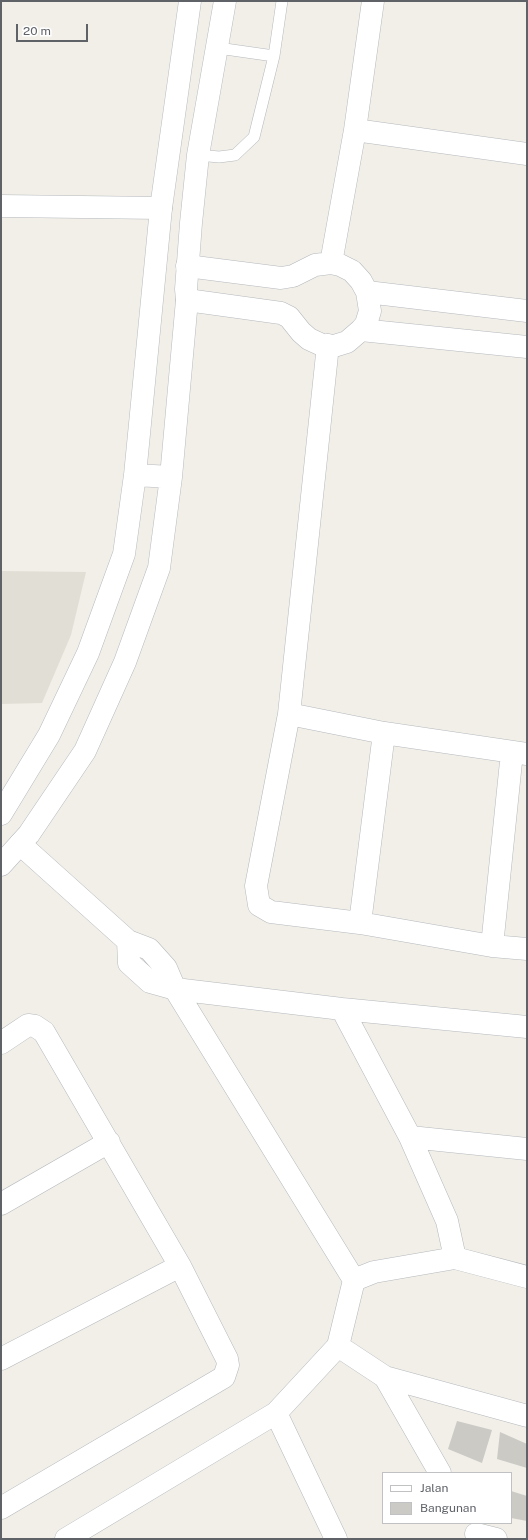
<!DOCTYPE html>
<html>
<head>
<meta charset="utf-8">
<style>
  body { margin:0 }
  #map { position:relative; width:528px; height:1540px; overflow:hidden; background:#f1efe8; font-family:"Public Sans",sans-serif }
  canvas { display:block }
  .frame { position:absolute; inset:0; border:2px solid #5f6368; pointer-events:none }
  .legend { position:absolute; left:382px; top:1472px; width:130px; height:52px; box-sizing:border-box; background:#fff; border:1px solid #bfc1c3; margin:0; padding:5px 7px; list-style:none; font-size:12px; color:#5f6368 }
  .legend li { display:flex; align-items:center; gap:8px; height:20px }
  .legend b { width:20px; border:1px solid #bfc1c3 }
  .scale { position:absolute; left:16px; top:24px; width:72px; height:18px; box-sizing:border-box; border:2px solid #5f6368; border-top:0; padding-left:5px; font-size:12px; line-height:14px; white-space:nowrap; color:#5f6368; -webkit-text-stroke:3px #fff; paint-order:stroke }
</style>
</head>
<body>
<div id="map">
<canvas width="528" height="1540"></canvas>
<div class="frame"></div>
<ul class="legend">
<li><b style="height:5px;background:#fff"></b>Jalan</li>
<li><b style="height:11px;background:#cccac5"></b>Bangunan</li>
</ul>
<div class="scale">20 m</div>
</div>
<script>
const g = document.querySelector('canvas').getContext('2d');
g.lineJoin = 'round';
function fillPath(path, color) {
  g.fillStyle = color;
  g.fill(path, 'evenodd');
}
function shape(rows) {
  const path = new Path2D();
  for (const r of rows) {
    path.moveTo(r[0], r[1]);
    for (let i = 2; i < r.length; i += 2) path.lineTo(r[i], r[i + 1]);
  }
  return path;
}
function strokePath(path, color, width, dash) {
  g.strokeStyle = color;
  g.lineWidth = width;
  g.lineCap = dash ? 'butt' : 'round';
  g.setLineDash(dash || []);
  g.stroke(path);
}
const education = shape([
  [1,571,86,572,71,635,42,703,1,704]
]);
const building = shape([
  [457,1421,492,1430,482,1463,448,1449],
  [500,1432,527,1444,527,1468,497,1459],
  [511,1491,527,1496,527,1521,511,1518]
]);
const lane = shape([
  [218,48,274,56],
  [198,155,219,157,235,155,254,137,274,56,282,1]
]);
const street = shape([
  [355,130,527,154],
  [1,206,161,208],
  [331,263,355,130,373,1],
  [367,292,527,311],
  [187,300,281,313,289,317,301,332,309,339,322,345,334,346,347,342,361,330,366,324,370,311,367,292,361,281,352,271,340,265,331,263,315,265,293,276,281,278,187,266],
  [361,330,527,347],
  [328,345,289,714,256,886,259,905,271,912,360,923,492,946,527,949],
  [289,714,384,733,527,754],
  [20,844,128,941,149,949,166,968,175,989,354,1280,338,1346,385,1377,527,1416],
  [360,923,384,733],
  [128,941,129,963,150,982,175,989,342,1009,527,1027],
  [492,946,512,752],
  [342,1009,410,1137,447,1221,455,1258],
  [1,1043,28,1025,35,1026,44,1032,180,1266,227,1359,228,1365,224,1377,1,1508],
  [410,1137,527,1149],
  [1,1204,109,1142],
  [354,1280,374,1272,455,1258,527,1277],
  [1,1359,180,1266],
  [385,1377,440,1473],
  [276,1413,336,1539],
  [476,1534,496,1539],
  [66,1539,276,1413,338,1346]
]);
const secondary = shape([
  [135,475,171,477],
  [1,814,49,735,88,653,124,554,135,475,161,208,190,1],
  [1,865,29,834,85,751,125,662,159,568,171,477,187,300,186,289,191,223,198,155,225,1]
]);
fillPath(education, '#e1ded6');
fillPath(building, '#cccac5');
strokePath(lane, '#b5b8bc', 12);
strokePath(street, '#b5b8bc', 23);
strokePath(secondary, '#b6babf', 23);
strokePath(lane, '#fff', 11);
strokePath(street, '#fff', 22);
strokePath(secondary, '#fff', 22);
</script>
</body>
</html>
